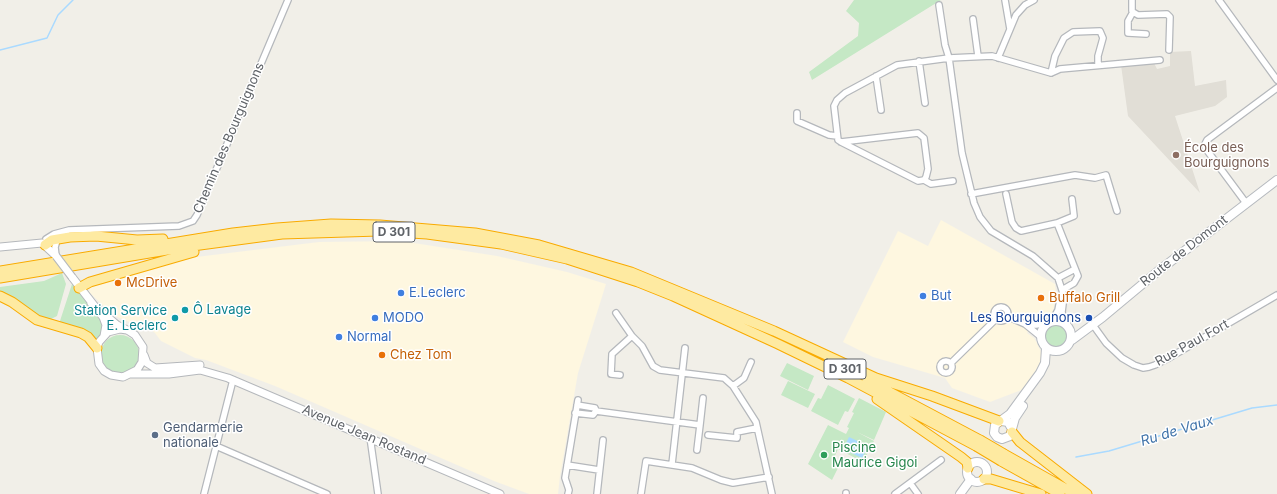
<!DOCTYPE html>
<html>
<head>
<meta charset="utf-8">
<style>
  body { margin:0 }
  canvas { display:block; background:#f1efe8 }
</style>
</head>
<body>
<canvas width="1277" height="494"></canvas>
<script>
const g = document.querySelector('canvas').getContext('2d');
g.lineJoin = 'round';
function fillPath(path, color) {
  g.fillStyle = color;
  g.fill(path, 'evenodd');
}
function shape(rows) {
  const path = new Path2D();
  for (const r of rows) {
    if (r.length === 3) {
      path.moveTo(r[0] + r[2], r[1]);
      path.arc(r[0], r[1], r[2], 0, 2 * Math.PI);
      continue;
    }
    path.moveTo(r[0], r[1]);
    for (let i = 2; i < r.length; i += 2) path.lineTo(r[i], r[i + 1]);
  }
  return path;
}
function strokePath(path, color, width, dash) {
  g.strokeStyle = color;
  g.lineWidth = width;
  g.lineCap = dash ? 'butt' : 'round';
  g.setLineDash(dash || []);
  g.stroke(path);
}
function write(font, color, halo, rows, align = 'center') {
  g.font = font + ' Inter,sans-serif';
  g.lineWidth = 3;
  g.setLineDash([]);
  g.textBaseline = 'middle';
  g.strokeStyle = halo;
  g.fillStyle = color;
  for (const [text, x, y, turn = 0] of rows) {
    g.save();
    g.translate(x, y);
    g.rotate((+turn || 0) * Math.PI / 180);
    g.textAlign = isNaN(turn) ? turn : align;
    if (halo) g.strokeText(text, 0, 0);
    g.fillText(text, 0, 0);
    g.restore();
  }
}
const commercial = shape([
  [941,220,1055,284,1056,293,1053,313,1045,320,1034,320,1027,333,1034,338,1037,343,1041,352,1041,360,1038,369,1024,389,990,402,952,388,945,378,873,357,843,342,898,231,928,246],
  [401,241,497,256,567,272,606,284,578,373,560,476,558,494,529,494,494,481,275,386,206,360,195,358,161,341,155,333,143,323,134,324,113,315,89,292,90,288,180,259,319,242]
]);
const education = shape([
  [1191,51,1195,86,1226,80,1227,97,1215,106,1175,116,1200,193,1128,116,1121,65,1154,63,1157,69,1170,66,1170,52]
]);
const green = shape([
  [854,0,941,0,812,80,809,72,858,36,859,23,846,11],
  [62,273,66,284,57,316,51,319,42,318,0,292,0,287,44,281],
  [72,284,103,320,103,332,96,341,59,324],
  [1056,336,12],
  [120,354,19],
  [787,363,814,376,808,390,780,376],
  [788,381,815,394,808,408,781,395],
  [828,385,855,399,848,412,845,411,838,425,811,411,818,398,821,399],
  [859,398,886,412,874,440,857,432,874,441,863,462,838,449,834,458,841,462,832,480,808,464,828,425,846,434,849,428,847,427,854,413,852,412]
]);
const water = shape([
  [849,437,868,446,862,458,843,449]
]);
const stream = shape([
  [0,50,47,38,58,15,73,0],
  [1076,457,1109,451,1252,408,1277,405]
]);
const minor = shape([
  [1005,0,1010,29],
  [1132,0,1132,11,1133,12],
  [1219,0,1277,80],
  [939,5,945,45,949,58,962,153,974,203,980,217,991,231,1033,256,1058,278,1064,296,1062,312,1064,323],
  [973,19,978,56],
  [1146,34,1128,33,1128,21,1133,12,1138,15,1167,14,1170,17,1169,50],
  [998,58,1016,15,1025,5,1034,0],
  [919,61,925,103],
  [1051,73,1055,56,1064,38,1073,32,1100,31,1103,38,1098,56,1098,65],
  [876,76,881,110],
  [797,113,797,121,829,135,837,136],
  [841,142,918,133,924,138,928,169,926,177,924,180,918,181,841,142,838,140,834,106,837,100,845,93,897,65,949,58,992,56,1051,73,1060,69,1160,60],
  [924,180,931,184,953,181],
  [971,194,1075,175,1095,178,1106,175,1117,211],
  [1006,194,1012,222,1016,228,1021,231,1057,223,1078,276,1074,283,1062,290],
  [1246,203,1206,149,1205,144,1207,140,1277,88],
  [1057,223,1074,216,1072,199],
  [46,239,54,234,69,230,179,226,193,221,197,215,288,0],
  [56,256,55,247,58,237],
  [1058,278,1075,269],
  [1001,314,7],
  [616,313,632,336,642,346,653,366,660,370,724,378,733,386,756,422,772,494],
  [1009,317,1025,324,1041,337],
  [1052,321,1058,310,1060,300],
  [1026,324,1036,325,1049,323],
  [1093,325,1106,343,1122,358,1134,365,1143,368,1149,367,1155,365,1167,359,1277,295],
  [946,367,6],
  [951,363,996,319],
  [620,375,611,374,612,354,632,336],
  [733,386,744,378,751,362],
  [577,405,595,408,596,411,700,425,697,450],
  [575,413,593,415,596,411],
  [700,425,703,398],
  [708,435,737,438,737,432,757,428],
  [370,437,378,494],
  [216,446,327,494],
  [672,464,685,348],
  [567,465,599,470],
  [910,483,918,494],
  [846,493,846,494],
  [204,494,233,380],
  [568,494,569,490,565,478,578,400],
  [597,494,603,440],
  [641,494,646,461,692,468,721,480,733,483,769,477],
  [895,494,941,460]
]);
const tertiary = shape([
  [0,247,42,243,56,256],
  [72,277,103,317,106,325,104,336],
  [91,303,117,325,129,331,135,335,143,347,142,362,137,370,123,377,111,375,104,371,99,364,97,348,99,342,108,332,120,329,127,330],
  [144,355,147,363,155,368,200,365],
  [132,374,169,374,200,370,228,378,500,494]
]);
const secondary = shape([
  [1056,336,15],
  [1072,340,1103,317,1157,272,1277,180],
  [1002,421,1008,422,1012,429,1010,436,1002,439,997,437,994,433,995,425,1010,414,1040,373,1045,363,1046,348],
  [1012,429,1015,418,1023,406],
  [977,472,10],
  [960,494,971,479]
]);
const trunk = shape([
  [45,245,52,240,70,237,96,236,137,240,163,239],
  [0,271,233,233,277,228,331,224,380,225,475,233,539,245,631,272,774,331,876,378,932,396,999,421],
  [0,278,185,247,282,234,379,231,427,234,501,244,567,259,638,282,673,296,778,344,848,378,976,446],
  [79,288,90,282,194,252],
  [0,296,12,302,37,320,81,333,88,337,97,348],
  [867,380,980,440],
  [877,399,961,457,967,462,968,468],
  [1012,432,1020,442,1087,494],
  [1004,454,1075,494],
  [1001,461,1060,494],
  [984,479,991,479,1041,494]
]);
const tertiaryBridge = shape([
  [56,256,72,277]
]);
const trunkBridge = shape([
  [980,440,1004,454],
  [976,446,1001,461]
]);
const markers = [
  [1176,155,4,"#8d6e63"],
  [118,283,4,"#e8710a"],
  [401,293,4,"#3f7fe0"],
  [923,296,4,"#3f7fe0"],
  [1041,298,4,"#e8710a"],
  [185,310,4,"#0f9aa8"],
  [175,318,4,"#0f9aa8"],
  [375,318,4,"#3f7fe0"],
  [1089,318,4,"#1a4fb4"],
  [339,337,4,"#3f7fe0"],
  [382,355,4,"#e8710a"],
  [155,435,4,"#5c6f8a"],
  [824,455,4,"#2e9e5b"]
];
const shields = [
  [394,232,42],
  [845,369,42]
];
const shieldNames = [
  ["D 301",394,232],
  ["D 301",845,369]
];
const streetNames = [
  ["Chemin des Bourguignons",229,138,-67],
  ["Route de Domont",1184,251,-38],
  ["Rue Paul Fort",1192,343,-29],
  ["Avenue Jean Rostand",364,435,23]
];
const educationNames = [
  ["École des",1184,148],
  ["Bourguignons",1184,163]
];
const foodNames = [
  ["McDrive",126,283],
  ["Buffalo Grill",1049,298],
  ["Chez Tom",390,355]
];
const shopNames = [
  ["E.Leclerc",409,293],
  ["But",931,296],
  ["MODO",383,318],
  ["Normal",347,337]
];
const cultureNames = [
  ["Ô Lavage",193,310],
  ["Station Service",167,311,"right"],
  ["E. Leclerc",167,326,"right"]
];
const transitNames = [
  ["Les Bourguignons",1081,318]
];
const serviceNames = [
  ["Gendarmerie",163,428],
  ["nationale",163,443]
];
const leisureNames = [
  ["Piscine",832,448],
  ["Maurice Gigoi",832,463]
];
const waterNames = [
  ["Ru de Vaux",1177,431,-17]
];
fillPath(commercial, '#fef7e0');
fillPath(education, '#e1ded6');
fillPath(green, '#c5e8c5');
fillPath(water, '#aadaff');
strokePath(stream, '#aadaff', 1.5);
strokePath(minor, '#b5b8bc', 8);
strokePath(tertiary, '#b5b8bc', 9);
strokePath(secondary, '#b6babf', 10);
strokePath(trunk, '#f9ab00', 11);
strokePath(minor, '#fff', 5.5);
strokePath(tertiary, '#fff', 7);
strokePath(secondary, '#fff', 8);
strokePath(trunk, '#feeaa1', 9);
strokePath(tertiaryBridge, '#b5b8bc', 9, []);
strokePath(trunkBridge, '#f9ab00', 11, []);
strokePath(tertiaryBridge, '#fff', 7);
strokePath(trunkBridge, '#feeaa1', 9);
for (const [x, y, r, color] of markers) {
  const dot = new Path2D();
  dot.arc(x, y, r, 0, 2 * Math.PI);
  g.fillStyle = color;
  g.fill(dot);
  strokePath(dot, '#fff', 1.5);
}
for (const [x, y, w] of shields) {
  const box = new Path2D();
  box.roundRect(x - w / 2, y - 10, w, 20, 3);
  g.fillStyle = '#fff';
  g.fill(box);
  strokePath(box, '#5f6368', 1);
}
write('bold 12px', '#5f6368', null, shieldNames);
write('13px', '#5f6368', '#fff', streetNames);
write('13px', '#785e54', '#fff', educationNames, 'left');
write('13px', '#c56008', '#fff', foodNames, 'left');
write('13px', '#366cbe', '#fff', shopNames, 'left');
write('13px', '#0d838f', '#fff', cultureNames, 'left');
write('13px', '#164399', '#fff', transitNames, 'right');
write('13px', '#4e5e75', '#fff', serviceNames, 'left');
write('13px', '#27864d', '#fff', leisureNames, 'left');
write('italic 14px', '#4174aa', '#fff', waterNames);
</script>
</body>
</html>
